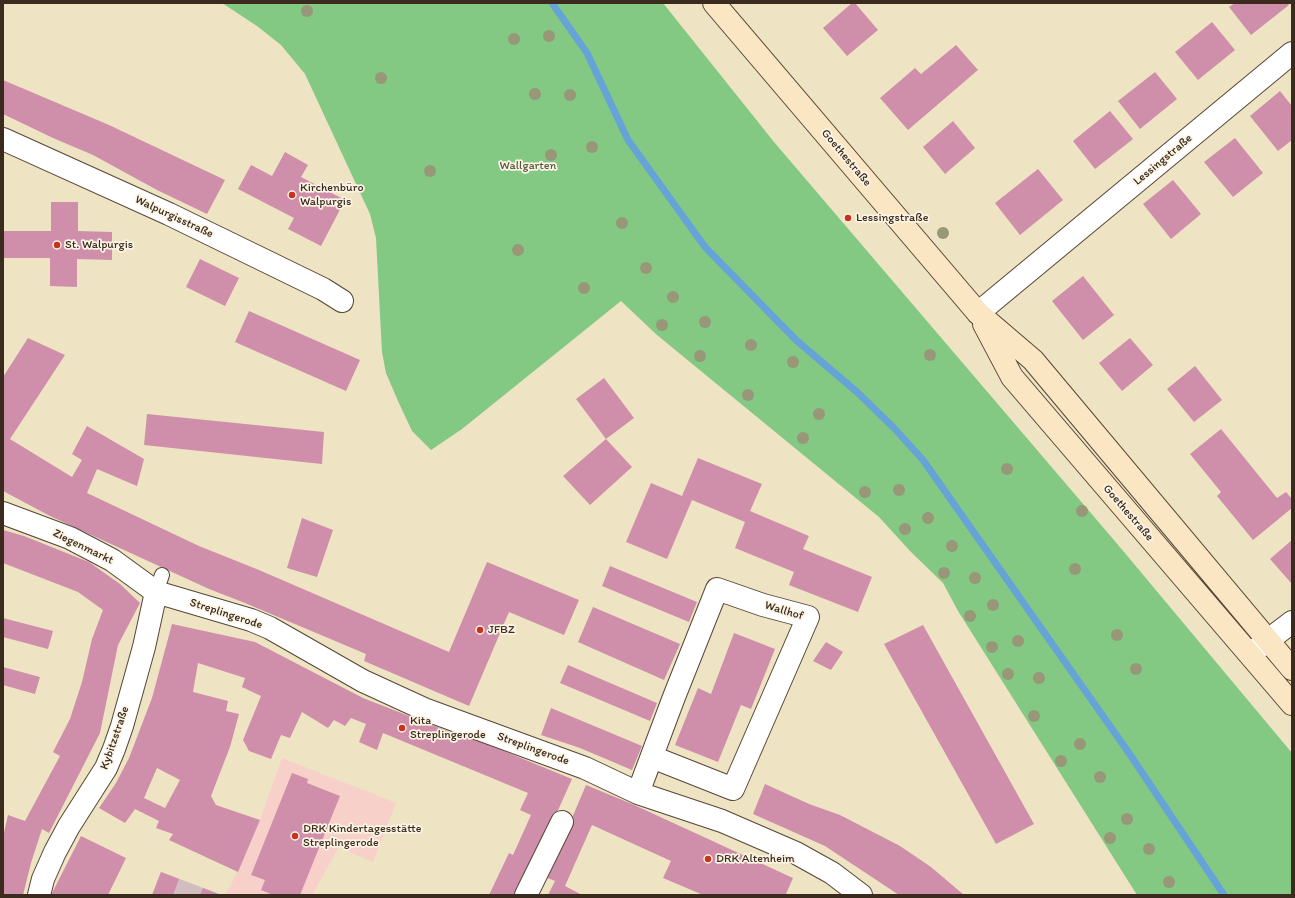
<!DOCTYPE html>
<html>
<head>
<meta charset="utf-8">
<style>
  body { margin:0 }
  #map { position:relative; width:1295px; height:898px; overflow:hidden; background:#eee3c2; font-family:Itim,sans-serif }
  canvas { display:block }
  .frame { position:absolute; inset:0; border:4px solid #3b2a1e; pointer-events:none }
</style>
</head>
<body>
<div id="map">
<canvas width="1295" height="898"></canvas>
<div class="frame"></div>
</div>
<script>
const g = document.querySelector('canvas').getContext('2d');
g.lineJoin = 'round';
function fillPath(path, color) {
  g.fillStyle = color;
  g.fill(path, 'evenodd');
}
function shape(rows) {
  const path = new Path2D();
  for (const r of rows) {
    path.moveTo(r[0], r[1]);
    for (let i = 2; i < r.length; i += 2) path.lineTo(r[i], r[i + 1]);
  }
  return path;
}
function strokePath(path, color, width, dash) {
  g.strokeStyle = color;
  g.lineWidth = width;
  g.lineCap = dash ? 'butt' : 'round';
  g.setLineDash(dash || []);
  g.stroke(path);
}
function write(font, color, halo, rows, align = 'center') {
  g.font = font + ' Itim,sans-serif';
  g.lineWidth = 3.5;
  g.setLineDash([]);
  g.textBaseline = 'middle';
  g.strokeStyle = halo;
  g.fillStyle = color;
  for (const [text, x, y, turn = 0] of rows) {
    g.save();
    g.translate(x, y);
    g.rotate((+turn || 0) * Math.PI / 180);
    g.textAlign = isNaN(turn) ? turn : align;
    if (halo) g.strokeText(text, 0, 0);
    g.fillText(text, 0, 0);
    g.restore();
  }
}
const built = shape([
  [282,758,396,803,373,862,339,847,312,895,224,895,230,887,238,871,260,820]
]);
const industrial = shape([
  [161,872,222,895,152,895]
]);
const green = shape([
  [222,3,663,3,774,142,1119,546,1292,753,1292,895,1137,895,958,611,943,583,910,551,879,517,657,335,621,301,462,429,431,450,412,431,398,401,386,373,382,352,376,238,370,214,305,74,281,45,257,26]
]);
const stream = shape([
  [552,3,587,53,628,140,705,247,796,340,857,392,894,428,923,460,1131,756,1224,895]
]);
const building = shape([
  [852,3,855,3,878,30,847,56,823,28],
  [1235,3,1287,3,1289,5,1251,35,1229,7],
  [1212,22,1235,50,1198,80,1175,52],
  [956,45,978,70,908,130,880,98,915,68,921,74],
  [1155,72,1177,99,1140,129,1118,101],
  [3,80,109,125,225,180,207,214,157,190,93,155,53,138,3,114],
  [1280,91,1292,106,1292,140,1278,151,1250,116],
  [1110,111,1133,139,1095,169,1073,141],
  [953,121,975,148,945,174,923,147],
  [1235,138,1263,173,1233,197,1204,162],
  [285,152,308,165,301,177,345,200,321,246,288,229,294,218,238,189,251,165,272,176],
  [1038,169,1063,200,1020,235,995,203],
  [1173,180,1201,214,1171,239,1143,204],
  [51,202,78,202,78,231,112,232,112,260,77,259,77,287,50,286,50,258,3,258,3,231,51,231],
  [200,259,239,278,225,306,186,287],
  [1083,276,1114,315,1083,340,1052,301],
  [249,311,360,360,346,391,235,342],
  [28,338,65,355,10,439,72,477,82,460,72,454,87,426,144,459,137,486,97,469,87,493,199,546,259,570,449,652,487,562,579,600,564,635,509,612,469,706,364,661,366,654,245,603,209,589,50,516,3,491,3,377],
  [1130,338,1153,365,1122,391,1099,363],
  [1195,366,1222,400,1194,422,1167,389],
  [604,378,634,418,606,439,576,399],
  [147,414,324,432,322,464,144,445],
  [1221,429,1277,498,1286,492,1292,499,1292,508,1253,540,1217,496,1221,492,1190,454],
  [606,439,632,467,590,505,563,476],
  [698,458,762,484,750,511,809,536,803,549,872,577,858,612,789,585,794,572,735,548,745,522,692,500,667,559,626,542,651,483,682,496],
  [302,518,333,530,317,577,287,568],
  [3,530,24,536,89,562,120,584,140,603,118,645,100,733,49,833,42,829,31,863,23,895,3,895,3,837,8,815,25,821,60,756,53,752,70,719,82,682,92,639,103,610,78,592,3,563],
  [1292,540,1292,584,1270,559],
  [610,566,697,602,689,622,602,586],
  [593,607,680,644,664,680,578,642],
  [3,618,53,631,48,649,3,637],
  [172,624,255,642,363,698,450,732,477,740,572,779,520,895,489,895,509,853,513,855,531,815,520,810,528,793,383,733,377,750,359,742,366,724,351,718,345,726,334,720,328,728,302,712,290,738,281,735,271,759,249,751,243,740,261,696,242,687,245,678,198,663,193,692,228,701,226,711,239,714,230,747,211,796,216,805,260,820,238,872,169,840,173,834,156,828,159,821,135,809,125,823,99,808,116,783,129,758,152,698],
  [157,768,180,780,165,808,144,798],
  [923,625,1034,824,996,844,884,644],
  [734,633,775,649,751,709,741,705,718,762,675,745,698,688,711,694],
  [826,642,843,652,831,670,813,661],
  [568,665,657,703,650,721,560,683],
  [3,667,40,677,35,694,3,685],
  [551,708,642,746,632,770,580,748,541,735],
  [292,773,308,779,307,783,340,796,300,895,273,895,261,890,265,880,251,875],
  [765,784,809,804,840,815,900,846,931,867,964,895,899,895,825,846,753,814],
  [586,785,632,804,793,878,786,894,789,895,703,895,663,878,671,861,592,825,565,886,582,895,548,895,555,881,543,876,569,825],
  [81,836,126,858,108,895,51,895],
  [161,872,179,879,173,895,152,895],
  [203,888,221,895,200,895]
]);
const service = shape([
  [156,592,162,575]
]);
const minor = shape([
  [3,139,169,214,323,289,342,301],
  [978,313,1292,53],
  [3,513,70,538,112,560,156,592,251,620,270,628,363,681,424,709,585,768,638,793,722,821,796,853,832,873,861,895],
  [1250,654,1292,622],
  [638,793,674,697,717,589,763,605,808,617,733,789,652,757],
  [39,895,43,879,55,852,69,826,106,768,114,749,122,726,144,647,156,592],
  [526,895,562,822]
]);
const secondary = shape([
  [714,3,978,313,1033,360,1292,669],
  [984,324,1012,377,1292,704]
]);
const trees = [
  [307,11],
  [549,36],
  [514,39],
  [381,78],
  [535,94],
  [570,95],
  [592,147],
  [551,155],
  [430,171],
  [622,223],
  [943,233],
  [518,250],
  [646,268],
  [584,288],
  [673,297],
  [705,322],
  [662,325],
  [751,345],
  [930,355],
  [700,356],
  [793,362],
  [748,395],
  [819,414],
  [803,438],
  [1007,469],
  [899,490],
  [865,492],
  [1082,511],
  [928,518],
  [905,529],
  [952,546],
  [1075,569],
  [944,573],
  [975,578],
  [993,605],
  [970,616],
  [1117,635],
  [1018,641],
  [992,647],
  [1136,669],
  [1008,674],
  [1039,678],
  [1034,716],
  [1080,744],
  [1061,761],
  [1100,777],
  [1127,819],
  [1110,838],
  [1149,849],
  [1169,882]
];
const markers = [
  [292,195,4,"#c8321e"],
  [848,218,4,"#c8321e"],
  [57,245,4,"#c8321e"],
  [480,630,4,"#c8321e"],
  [402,728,4,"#c8321e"],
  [295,836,4,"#c8321e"],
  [708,859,4,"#c8321e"]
];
const streetNames = [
  ["Goethestraße",846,158,50],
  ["Lessingstraße",1163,160,-40],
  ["Walpurgisstraße",174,217,25],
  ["Goethestraße",1128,513,49],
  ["Ziegenmarkt",83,547,26],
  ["Wallhof",784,611,17],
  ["Streplingerode",226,614,18],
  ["Kybitzstraße",115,738,-71],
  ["Streplingerode",533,749,20]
];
const parkNames = [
  ["Wallgarten",528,166]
];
const poiNames = [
  ["Kirchenbüro",300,188],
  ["Walpurgis",300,202],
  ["Lessingstraße",856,218],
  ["St. Walpurgis",65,245],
  ["JFBZ",488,630],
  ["Kita",410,721],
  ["Streplingerode",410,735],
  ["DRK Kindertagesstätte",303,829],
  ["Streplingerode",303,843],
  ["DRK Altenheim",716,859]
];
fillPath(built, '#f7d0c9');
fillPath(industrial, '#d2bec1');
fillPath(green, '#83c883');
strokePath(stream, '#66a3d7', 7);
fillPath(building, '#cf8fab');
strokePath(service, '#564637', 16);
strokePath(minor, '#564637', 24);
strokePath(secondary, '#564637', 24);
strokePath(service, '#fff', 14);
strokePath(minor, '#fff', 22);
strokePath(secondary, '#fbe6c4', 22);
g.fillStyle = '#989778';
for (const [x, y] of trees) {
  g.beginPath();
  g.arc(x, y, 6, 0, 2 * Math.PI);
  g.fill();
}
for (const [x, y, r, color] of markers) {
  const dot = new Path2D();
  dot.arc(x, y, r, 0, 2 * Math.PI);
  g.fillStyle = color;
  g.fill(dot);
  strokePath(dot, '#fcf5e5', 1.5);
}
write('12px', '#3b2a1e', '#fcf5e5', streetNames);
write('12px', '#51593c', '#fcf5e5', parkNames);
write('12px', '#3b2a1e', '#fcf5e5', poiNames, 'left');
</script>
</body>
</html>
